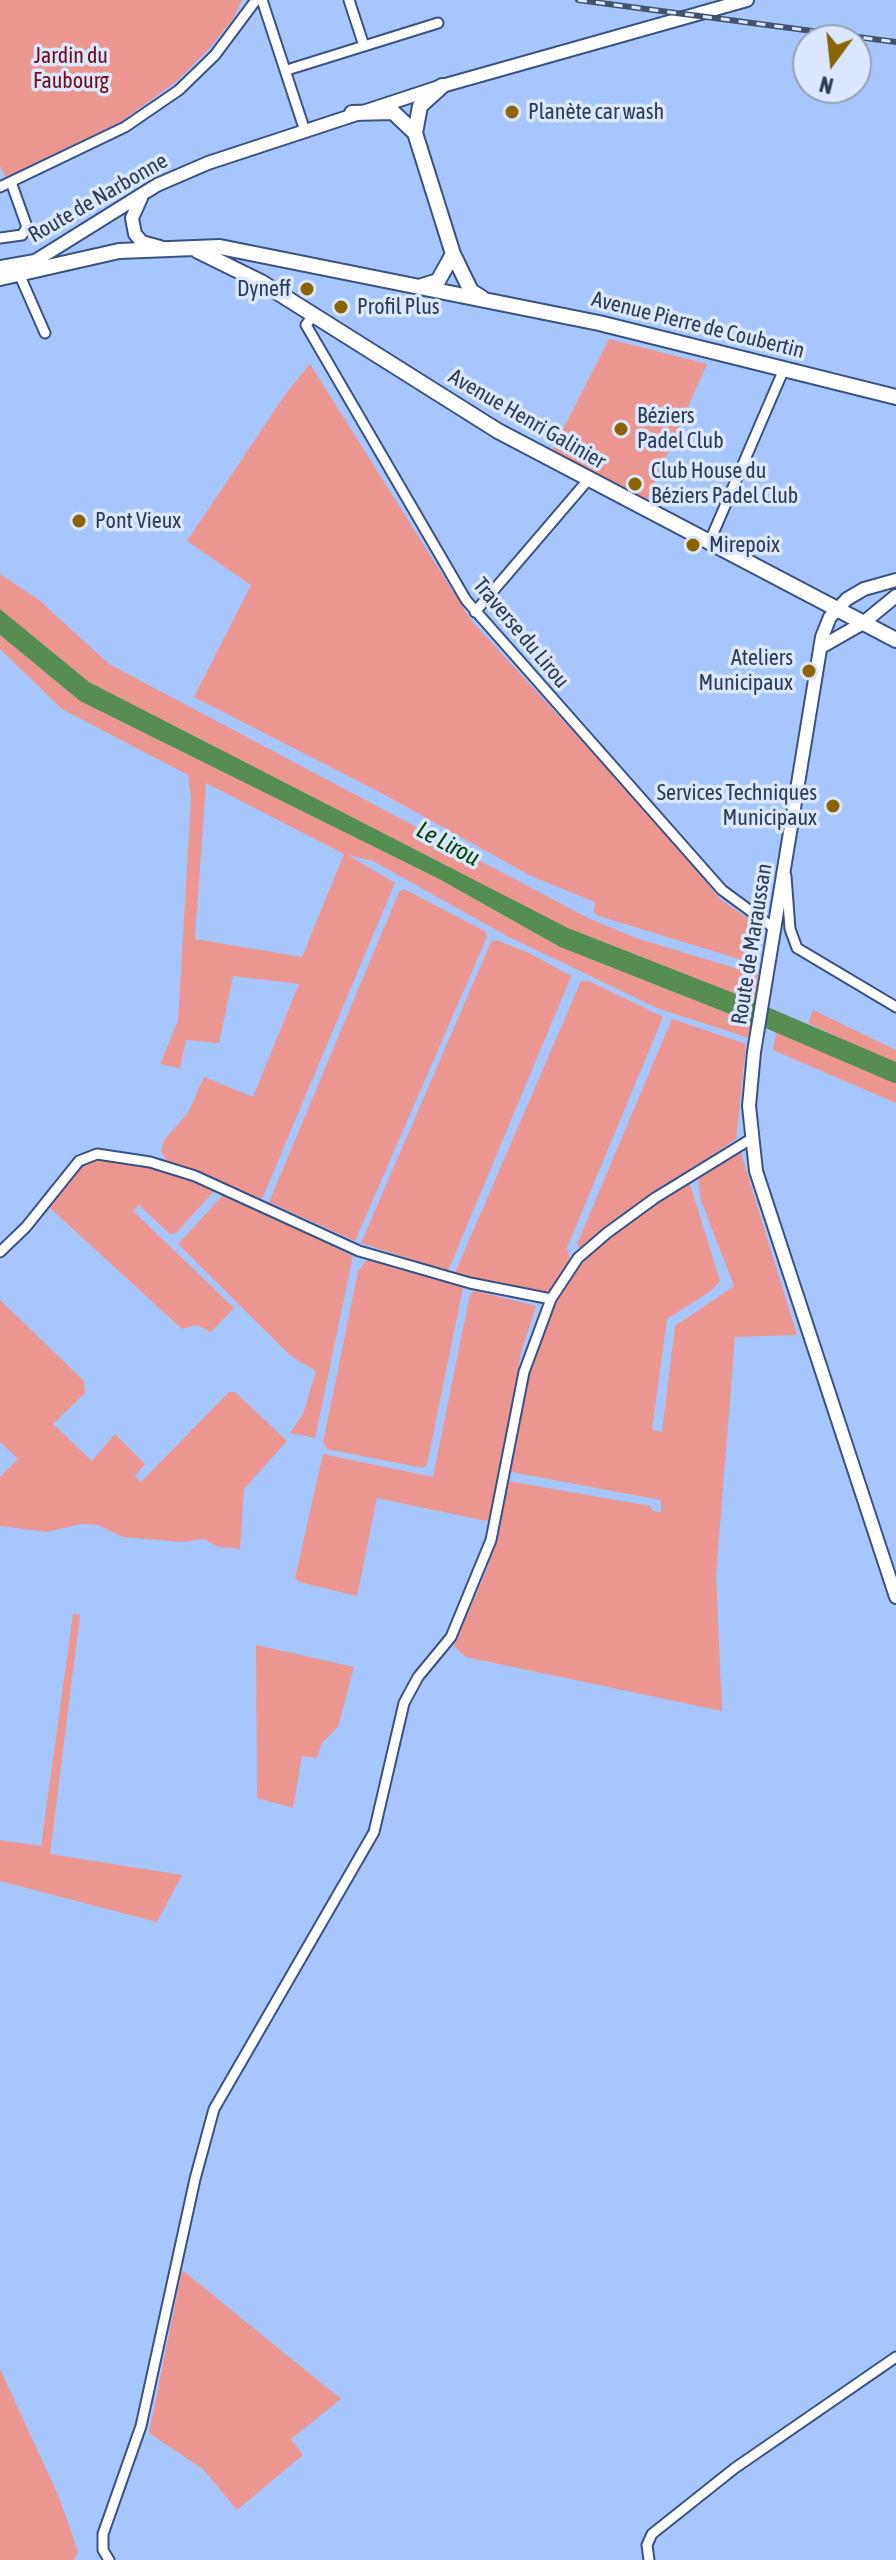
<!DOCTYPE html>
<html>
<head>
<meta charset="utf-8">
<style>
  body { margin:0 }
  #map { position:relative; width:896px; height:2560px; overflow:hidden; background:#a8c6fe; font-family:"Asap Condensed",sans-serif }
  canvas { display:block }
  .north { position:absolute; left:792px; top:24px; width:80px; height:80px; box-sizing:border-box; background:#dae7fe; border:2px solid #96a2b9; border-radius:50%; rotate:195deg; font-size:22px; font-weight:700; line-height:32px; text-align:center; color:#2f3b52 }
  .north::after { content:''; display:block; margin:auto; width:28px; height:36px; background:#896401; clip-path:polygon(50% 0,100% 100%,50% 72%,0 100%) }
</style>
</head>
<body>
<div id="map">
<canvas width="896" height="2560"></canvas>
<div class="north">N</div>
</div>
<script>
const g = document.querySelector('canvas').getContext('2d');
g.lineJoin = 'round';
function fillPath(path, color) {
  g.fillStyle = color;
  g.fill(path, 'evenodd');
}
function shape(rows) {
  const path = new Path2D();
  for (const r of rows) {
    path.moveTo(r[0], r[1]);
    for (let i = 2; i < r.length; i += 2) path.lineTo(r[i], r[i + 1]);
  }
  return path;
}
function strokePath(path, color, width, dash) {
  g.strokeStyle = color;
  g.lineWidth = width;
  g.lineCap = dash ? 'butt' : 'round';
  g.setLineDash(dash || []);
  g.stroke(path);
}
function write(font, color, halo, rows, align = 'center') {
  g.font = font + ' "Asap Condensed",sans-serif';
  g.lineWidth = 7;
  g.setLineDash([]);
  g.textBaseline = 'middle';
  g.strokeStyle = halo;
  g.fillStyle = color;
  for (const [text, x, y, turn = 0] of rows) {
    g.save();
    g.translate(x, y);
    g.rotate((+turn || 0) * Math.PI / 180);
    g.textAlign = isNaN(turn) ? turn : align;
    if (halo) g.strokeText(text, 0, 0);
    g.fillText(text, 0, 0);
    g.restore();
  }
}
const green = shape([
  [0,0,242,0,233,19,209,49,177,81,122,121,6,178,0,166],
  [609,339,707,364,646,502,551,453],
  [310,364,471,620,669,836,720,899,756,924,759,943,755,964,599,916,594,913,595,902,531,876,385,795,194,697,251,585,187,541,287,392],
  [0,574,39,600,109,664,588,918,636,938,758,975,759,1003,568,928,89,682,0,609],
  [0,635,80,701,441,880,560,947,753,1023,749,1038,657,1008,507,936,373,861,348,855,395,883,262,1199,167,1161,161,1151,164,1140,188,1113,204,1077,253,1097,299,984,233,976,219,1043,186,1040,180,1068,160,1064,178,1021,191,799,188,775,62,709,0,649],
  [206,783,344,854,302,957,195,939],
  [404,889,486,932,487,937,355,1241,269,1202,399,892],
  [496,940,529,953,571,976,570,979,448,1271,361,1243,491,942],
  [581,981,589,981,663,1017,567,1248,571,1262,549,1291,532,1292,455,1273],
  [813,1010,896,1050,896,1064,808,1023],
  [672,1019,746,1044,736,1139,592,1237,580,1250,577,1244],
  [777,1026,896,1077,896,1103,773,1050],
  [736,1151,741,1153,797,1335,735,1337,716,1575,722,1711,466,1657,454,1646,487,1569,500,1528,508,1481,650,1506,653,1511,661,1512,661,1500,511,1472,520,1405,538,1342,568,1279,599,1246,651,1204,689,1181,720,1281,712,1290,667,1319,652,1430,662,1432,675,1326,734,1286,700,1198,698,1175],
  [90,1155,157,1166,216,1189,176,1233,170,1234,139,1205,133,1211,234,1308,211,1332,197,1325,182,1329,49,1207],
  [224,1194,353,1256,315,1438,290,1433,303,1414,316,1371,291,1356,178,1244],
  [367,1260,463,1287,427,1465,423,1468,327,1449,323,1443,358,1271],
  [476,1291,536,1306,521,1352,491,1522,377,1498,357,1596,299,1582,295,1578,323,1454,433,1477,470,1294],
  [0,1300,84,1381,85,1393,53,1424,92,1461,115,1434,145,1464,135,1476,141,1482,229,1392,235,1392,287,1441,244,1489,240,1549,216,1546,204,1539,183,1542,123,1537,98,1525,81,1524,47,1532,0,1526,0,1477,18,1459,0,1442],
  [73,1614,80,1615,50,1854,182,1875,157,1922,0,1881,0,1840,41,1846],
  [256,1645,354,1667,338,1727,322,1743,317,1758,302,1756,293,1808,257,1798],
  [182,2270,341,2399,291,2439,303,2455,237,2510,203,2469,149,2433],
  [0,2369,59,2497,78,2552,74,2560,0,2560]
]);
const water = shape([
  [0,609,89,682,568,928,759,1003,755,1024,560,947,441,880,80,701,0,635]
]);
const river = shape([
  [742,1007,896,1073]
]);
const street = shape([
  [262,0,305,131],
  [349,0,364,46],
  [287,70,438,23],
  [0,187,125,127,179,90,215,55,256,0],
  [0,238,22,235,27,227,11,182],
  [20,276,45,333],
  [314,314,306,325,466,600,722,890,775,929],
  [709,543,784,369],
  [475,612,588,480],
  [786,876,790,929,797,948,896,1007],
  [0,1252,26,1227,79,1161,97,1154,150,1162,195,1176,359,1251,470,1283,551,1299,578,1258,607,1233,655,1198,751,1139],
  [109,2560,103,2550,103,2534,141,2426,195,2179,214,2109,374,1832,404,1703,418,1677,451,1637,491,1540,524,1372,551,1299],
  [649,2560,647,2545,652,2534,735,2468,896,2357]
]);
const secondary = shape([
  [141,198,132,218,135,234,142,242,160,247],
  [0,267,35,261,157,185,208,163,442,86,747,0],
  [896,580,864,589,847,599,830,617,822,637,754,1052,749,1106,756,1171,896,1597],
  [821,647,863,623,896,596]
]);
const primary = shape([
  [442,86,420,106,415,133,453,254,471,291,482,298],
  [352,113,393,112,415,133],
  [198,251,261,282,498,431,896,640],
  [0,278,119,251,220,247,599,323,896,397],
  [422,286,438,281,453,254]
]);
const rail = shape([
  [578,0,896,42]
]);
const markers = [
  [512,112,8,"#896401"],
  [307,289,8,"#896401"],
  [341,307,8,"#896401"],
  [621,429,8,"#896401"],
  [635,484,8,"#896401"],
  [79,521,8,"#896401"],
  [693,545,8,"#896401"],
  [809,671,8,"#896401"],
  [833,806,8,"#896401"]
];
const parkNames = [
  ["Jardin du",71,56],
  ["Faubourg",71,81]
];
const poiNames = [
  ["Planète car wash",528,112],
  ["Dyneff",291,289,"right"],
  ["Profil Plus",357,307],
  ["Béziers",637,416],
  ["Padel Club",637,441],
  ["Club House du",651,471],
  ["Béziers Padel Club",651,496],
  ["Pont Vieux",95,521],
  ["Mirepoix",709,545],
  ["Ateliers",793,658,"right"],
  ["Municipaux",793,683,"right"],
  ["Services Techniques",817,793,"right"],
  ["Municipaux",817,818,"right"]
];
const streetNames = [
  ["Route de Narbonne",98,198,-30],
  ["Avenue Pierre de Coubertin",698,325,14],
  ["Avenue Henri Galinier",527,419,30],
  ["Traverse du Lirou",521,633,50],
  ["Route de Maraussan",752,944,-81]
];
const waterNames = [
  ["Le Lirou",448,844,28]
];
fillPath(green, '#eb9691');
fillPath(water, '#568e52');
strokePath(river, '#568e52', 20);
strokePath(street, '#395283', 13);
strokePath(secondary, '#395283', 16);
strokePath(primary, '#395283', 18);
strokePath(street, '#fff', 9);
strokePath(secondary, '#fff', 12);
strokePath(primary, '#fff', 14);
strokePath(rail, '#42516d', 6);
strokePath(rail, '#dae7fe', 3, [9]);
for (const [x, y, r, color] of markers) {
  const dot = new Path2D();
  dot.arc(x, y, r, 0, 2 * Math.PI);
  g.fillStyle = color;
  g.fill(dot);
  strokePath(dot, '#dae7fe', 3);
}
write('22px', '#740a17', '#dae7fe', parkNames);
write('22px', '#2f3b52', '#dae7fe', poiNames, 'left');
write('22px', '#2f3b52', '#dae7fe', streetNames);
write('italic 24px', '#024304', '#dae7fe', waterNames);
</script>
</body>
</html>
